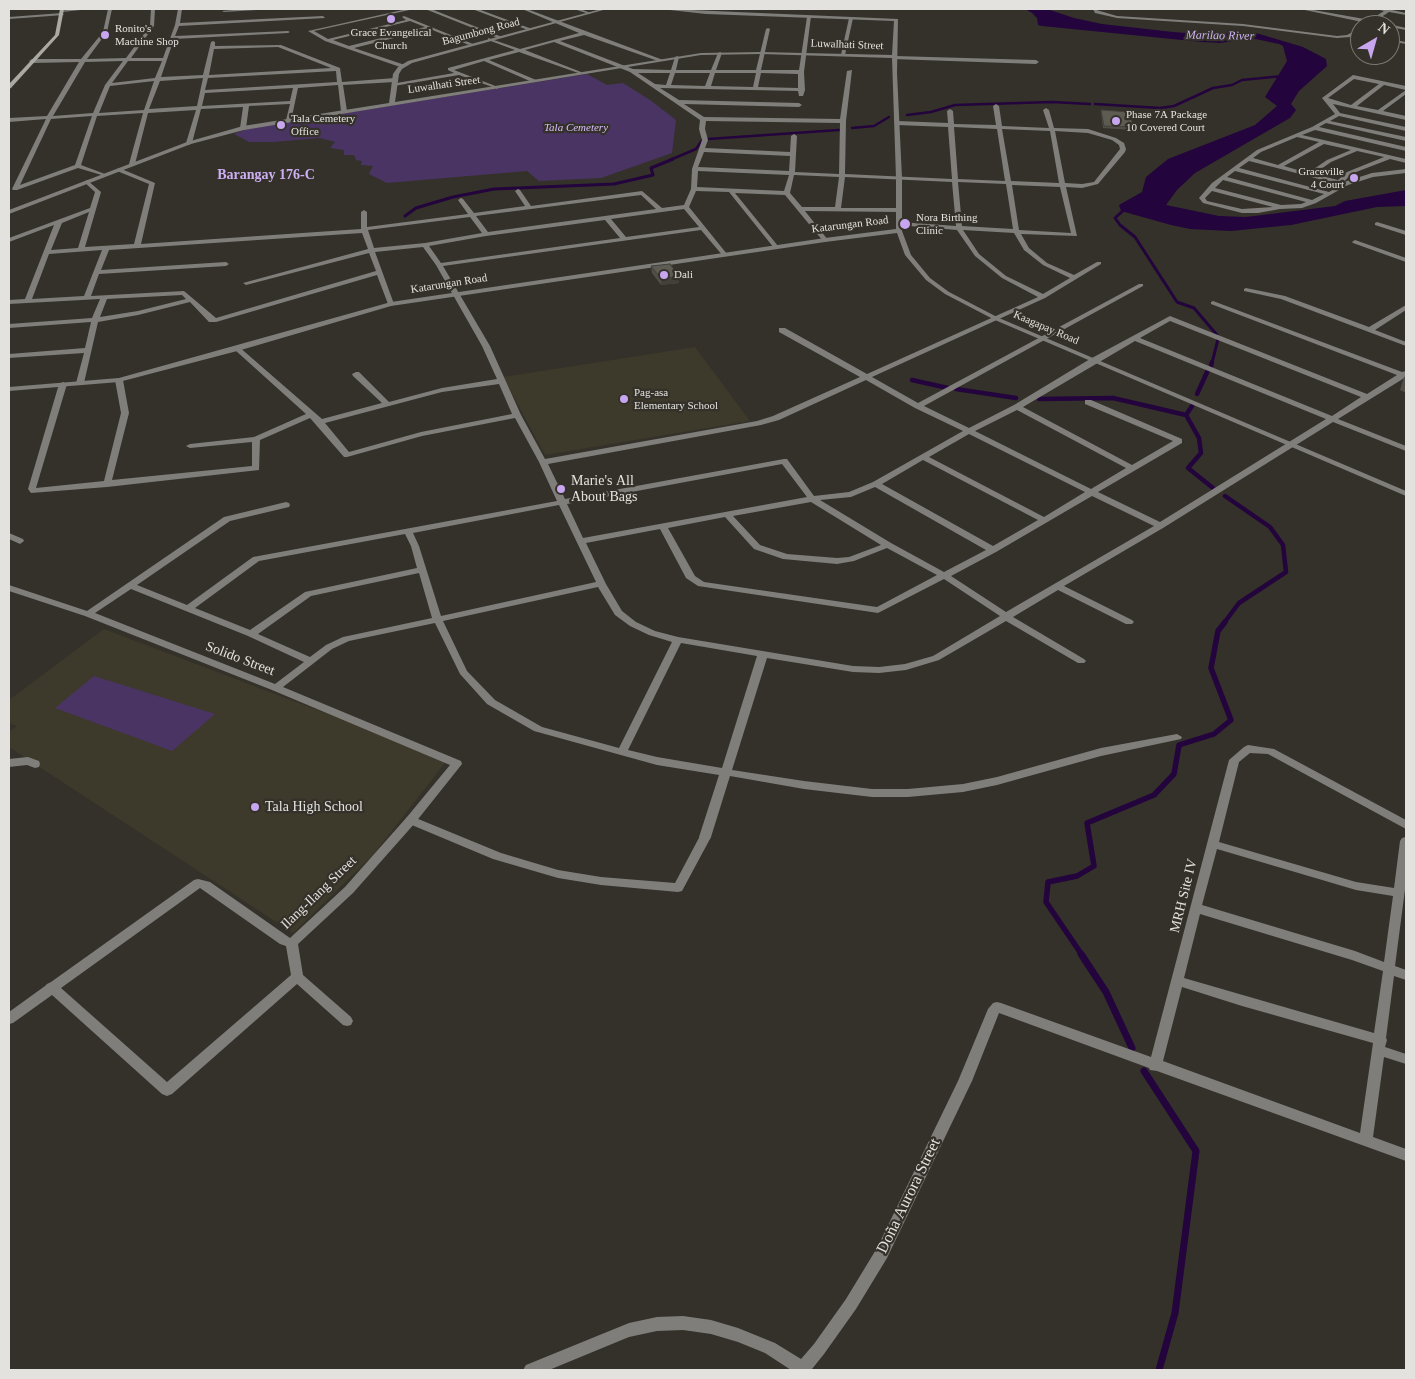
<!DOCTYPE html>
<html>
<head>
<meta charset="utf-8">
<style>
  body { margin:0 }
  #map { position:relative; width:1415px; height:1379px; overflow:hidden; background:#34312a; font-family:"Times New Roman",serif }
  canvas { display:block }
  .frame { position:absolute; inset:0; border:10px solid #e4e2de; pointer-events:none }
  .north { position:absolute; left:1350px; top:15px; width:50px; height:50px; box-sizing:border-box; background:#34312a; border:1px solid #7a7872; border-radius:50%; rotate:38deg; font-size:14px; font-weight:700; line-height:20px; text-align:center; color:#e4e2de }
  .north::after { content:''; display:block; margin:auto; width:18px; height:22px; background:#c7a6ef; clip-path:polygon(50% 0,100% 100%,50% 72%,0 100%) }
</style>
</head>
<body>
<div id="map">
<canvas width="1415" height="1379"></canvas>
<div class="frame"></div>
<div class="north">N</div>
</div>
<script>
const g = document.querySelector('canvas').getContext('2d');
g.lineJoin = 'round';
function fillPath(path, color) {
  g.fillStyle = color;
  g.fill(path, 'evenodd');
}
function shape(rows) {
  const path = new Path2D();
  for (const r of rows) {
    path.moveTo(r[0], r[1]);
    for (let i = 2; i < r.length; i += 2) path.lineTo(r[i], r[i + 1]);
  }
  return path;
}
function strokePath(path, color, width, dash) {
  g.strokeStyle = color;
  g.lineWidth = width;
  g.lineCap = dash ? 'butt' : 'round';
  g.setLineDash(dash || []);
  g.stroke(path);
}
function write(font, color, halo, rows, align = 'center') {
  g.font = font + ' "Times New Roman",serif';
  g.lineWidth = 4.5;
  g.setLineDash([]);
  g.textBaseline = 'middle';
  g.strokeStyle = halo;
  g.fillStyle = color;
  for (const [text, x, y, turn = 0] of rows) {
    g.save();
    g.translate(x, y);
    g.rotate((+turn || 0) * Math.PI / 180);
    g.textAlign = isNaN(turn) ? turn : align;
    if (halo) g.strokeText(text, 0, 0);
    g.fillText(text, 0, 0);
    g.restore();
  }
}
const built = shape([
  [695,347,750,421,545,455,503,377],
  [104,629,267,691,448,759,373,855,293,933,9,747,9,732,17,726,9,723,9,700]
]);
const green = shape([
  [587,74,607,85,623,83,650,100,676,120,672,153,601,178,539,181,527,171,387,183,369,174,373,166,361,165,362,161,356,160,354,155,344,155,344,150,330,148,335,142,320,138,273,142,249,142,234,134,247,129],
  [94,676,215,714,172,751,55,708]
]);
const water = shape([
  [1025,9,1047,9,1074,18,1102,24,1173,32,1199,34,1256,33,1303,47,1326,59,1327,66,1299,91,1291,104,1296,110,1290,118,1195,173,1177,190,1166,205,1219,216,1246,217,1335,206,1345,201,1406,190,1406,206,1377,207,1291,225,1231,231,1190,229,1171,225,1121,211,1119,205,1142,192,1146,177,1168,159,1255,125,1277,106,1265,97,1287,61,1283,46,1279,44,1251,38,1221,43,1202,42,1042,26,1038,25,1037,18,1032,13]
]);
const streamFar4 = shape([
  [1095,104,1160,108,1174,106,1213,88,1232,85,1242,80,1283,76],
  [907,115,931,112,955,105,1052,102,1090,104],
  [852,128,874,126,889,117],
  [708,139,839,130],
  [670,160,696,149,703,139]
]);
const streamFar3 = shape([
  [1126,208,1115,218,1120,225,1135,237,1177,302,1194,308,1217,335],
  [405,216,416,208,453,197,494,189,614,184,653,175,651,168,673,159],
  [1212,363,1218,339]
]);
const streamFar2 = shape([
  [1211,366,1212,362],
  [912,380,948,388],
  [956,389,1016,398],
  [1197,394,1208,370],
  [1039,399,1113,398,1186,415,1199,438,1201,453,1188,468,1213,488],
  [1186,415,1192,406],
  [1224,623,1239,603,1286,572,1283,545,1270,527,1225,496]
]);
const streamFar1 = shape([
  [1082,955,1046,902,1048,882,1077,876,1094,866,1087,823,1154,795,1174,774,1179,745,1214,734,1231,720,1211,668,1218,631,1225,622]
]);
const stream = shape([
  [1081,954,1106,992,1132,1048],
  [1144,1071,1196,1151,1175,1313,1159,1370]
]);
const pedestrian = shape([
  [411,816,501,853,558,870,601,877,675,883,701,834,705,833,709,834,711,837,682,891,678,892,601,885,558,878,493,859,407,823,405,820,407,817,411,816]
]);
const minor = shape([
  [73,9,90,9,62,12,60,11,73,9],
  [108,9,112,9,107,32,87,59,126,58,150,26,151,9,155,9,154,26,131,58,163,58,175,25,178,9,182,9,180,23,323,16,325,18,179,26,175,36,288,31,290,32,288,33,174,39,161,77,203,75,211,42,213,41,215,42,215,46,281,45,340,68,342,82,395,78,398,80,395,82,343,85,347,111,344,113,341,111,338,85,298,88,291,121,286,120,290,104,249,106,246,128,243,130,240,128,243,107,201,109,192,143,189,145,186,143,196,110,148,113,135,164,132,166,129,164,143,113,97,116,81,165,105,174,105,176,78,168,17,190,13,190,12,189,46,119,9,122,9,118,47,116,79,62,32,63,29,61,32,59,81,59,103,32,108,9],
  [278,47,331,68,209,75,214,49,278,47],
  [123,61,105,85,93,113,53,116,85,62,123,61],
  [128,61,162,61,155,78,112,83,128,61],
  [336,71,337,82,205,90,208,78,336,71],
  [203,78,197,106,149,109,160,81,203,78],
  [154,81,144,110,99,113,110,86,154,81],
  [293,88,290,101,202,106,205,93,293,88],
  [92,116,75,165,20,185,51,119,92,116],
  [244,9,273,9,224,12,222,11,244,9],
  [407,9,414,9,314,31,328,39,406,20,402,17,404,16,473,44,469,45,430,29,354,48,405,65,403,68,325,41,308,31,407,9],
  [410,21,425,27,349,46,333,40,410,21],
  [425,9,431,9,502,37,498,38,425,9],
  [472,9,478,9,532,29,528,30,472,9],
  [522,9,527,9,663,60,658,61,584,35,560,41,633,69,671,70,675,57,677,56,679,57,676,70,711,70,718,53,720,52,722,53,716,70,756,70,766,29,768,28,770,29,761,70,799,70,807,17,811,16,804,72,805,90,803,96,799,96,798,91,660,88,679,100,799,103,802,105,799,107,684,104,704,117,840,119,847,71,852,70,846,121,845,174,952,179,948,127,897,125,894,123,897,121,948,123,947,111,950,109,953,111,954,124,996,125,993,106,996,104,999,106,1002,126,1049,128,1043,110,1046,108,1049,110,1054,128,1088,129,1116,138,1124,143,1126,149,1125,152,1098,184,1082,188,1066,187,1077,236,1021,234,1029,248,1047,263,1074,275,1097,262,1101,262,1101,264,1045,298,872,377,918,403,1139,284,1143,284,1143,286,924,406,969,428,1014,405,1090,359,1170,316,1367,394,1397,375,1211,304,1211,302,1213,301,1402,372,1406,371,1406,377,1338,419,1406,446,1406,451,1333,422,1163,528,1064,586,1132,620,1134,622,1132,624,1126,624,1058,590,1013,617,1084,659,1086,661,1084,663,1078,663,1006,621,939,660,906,670,879,673,853,672,767,658,732,770,804,781,872,789,908,789,963,784,997,777,1101,748,1177,734,1182,737,1181,739,1101,756,997,785,963,792,908,797,872,797,804,789,730,776,711,837,709,840,705,841,701,840,699,837,719,775,657,765,534,731,487,704,460,674,435,623,349,641,332,649,283,687,461,761,462,764,415,823,353,893,298,944,303,975,351,1017,353,1021,351,1025,347,1026,343,1025,297,984,172,1094,167,1096,162,1094,52,995,13,1023,9,1024,9,1012,45,986,47,984,51,982,194,880,198,879,210,882,290,938,345,887,407,817,450,765,272,690,85,616,9,591,9,585,87,611,224,517,286,502,289,503,290,505,289,507,230,521,137,585,187,605,253,557,557,501,539,462,515,418,422,436,347,457,344,457,310,418,260,440,259,470,107,487,31,493,28,489,59,384,63,382,67,384,36,488,104,481,121,413,115,380,119,378,123,380,129,413,112,480,252,466,252,442,190,448,186,446,190,444,254,437,306,414,235,350,235,346,238,346,322,419,382,403,353,376,352,374,356,372,359,372,389,402,442,388,497,379,482,346,436,265,423,247,375,252,394,304,391,306,388,304,377,275,216,322,209,322,190,302,138,315,98,322,84,383,83,385,77,385,76,383,84,353,9,358,9,354,85,348,91,322,9,328,9,324,92,318,100,299,9,304,9,300,25,299,54,225,9,242,9,238,90,208,95,192,84,182,87,180,101,192,85,247,134,244,149,184,117,171,117,169,119,168,155,183,141,244,361,229,361,212,364,210,367,212,367,227,468,214,458,200,461,198,463,199,474,213,525,206,515,191,518,189,520,190,531,206,642,191,662,208,684,205,691,189,692,169,702,140,699,129,700,120,630,72,554,42,525,50,581,72,581,74,519,52,489,60,536,80,536,82,532,82,484,61,454,70,498,87,498,89,459,75,394,86,391,84,454,73,448,70,448,68,515,50,488,40,488,38,520,49,579,33,522,9],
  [638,73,670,73,666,85,655,84,638,73],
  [675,73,710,73,705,86,671,85,675,73],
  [715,73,756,73,753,87,711,86,715,73],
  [761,73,798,74,798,88,758,87,761,73],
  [706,121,840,123,839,174,795,172,797,136,794,134,791,136,790,152,705,148,708,140,705,129,706,121],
  [954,127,997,129,1005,181,958,179,954,127],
  [1002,129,1050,131,1059,183,1011,181,1002,129],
  [1055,131,1088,133,1112,140,1119,145,1120,149,1094,182,1082,184,1065,183,1055,131],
  [704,152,790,156,789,171,698,167,704,152],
  [698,171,789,175,784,191,697,187,698,171],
  [794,175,839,177,835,207,802,207,790,193,794,175],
  [845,177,952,182,956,226,899,222,897,223,897,225,957,230,975,256,1002,278,1038,297,867,374,785,328,779,328,779,332,860,377,773,416,757,421,545,459,521,415,490,346,443,266,701,230,723,256,727,256,727,254,689,207,696,191,729,192,774,248,776,249,778,248,778,246,735,193,785,195,823,241,825,242,828,240,805,211,899,212,902,210,899,208,841,208,845,177],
  [958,182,1006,184,1013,229,962,226,958,182],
  [1012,185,1060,187,1071,233,1019,230,1012,185],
  [641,195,656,209,488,232,476,216,641,195],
  [684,209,699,227,626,237,611,219,684,209],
  [89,212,78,248,51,250,62,223,89,212],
  [470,217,482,233,425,243,374,248,368,230,470,217],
  [605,220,620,238,441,263,429,246,486,236,605,220],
  [963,230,1014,233,1024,250,1043,265,1070,278,1043,294,1006,276,979,254,963,230],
  [362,233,368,249,243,283,246,285,369,253,376,271,216,318,184,291,91,296,99,274,226,266,229,264,226,262,101,270,109,250,362,233],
  [102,250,84,296,32,299,49,254,102,250],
  [182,295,186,299,138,311,100,317,107,299,182,295],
  [1170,321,1361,397,1332,416,1140,338,1170,321],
  [1135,341,1326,419,1160,522,1098,492,1182,443,1182,439,1091,400,1085,400,1085,404,1173,441,1132,465,1023,407,1135,341],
  [866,380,915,408,963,431,873,482,849,492,814,496,787,459,784,459,565,499,548,464,761,425,779,420,866,380],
  [499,384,512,414,421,432,349,452,325,423,442,392,499,384],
  [1017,410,1126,468,1091,489,975,431,1017,410],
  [969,434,1085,492,1044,517,929,457,969,434],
  [923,460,1038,520,993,546,882,484,923,460],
  [782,464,807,497,583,538,567,504,782,464],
  [875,487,986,550,944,572,891,543,820,500,851,497,875,487],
  [1092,496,1154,526,1006,612,951,576,996,552,1092,496],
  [811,502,881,545,849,557,837,558,787,554,760,545,733,516,811,502],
  [559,505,596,582,441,616,419,546,413,533,559,505],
  [725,517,754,549,783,559,837,564,854,561,887,548,937,575,877,607,704,582,695,576,668,528,725,517],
  [660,529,686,578,698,586,878,613,944,579,1000,616,933,656,905,664,879,667,853,666,678,637,655,631,636,622,622,611,606,584,586,543,660,529],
  [405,534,411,546,417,568,305,592,250,630,195,608,259,561,405,534],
  [419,573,432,618,343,637,326,645,310,657,258,634,311,596,419,573],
  [598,587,615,615,630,626,649,635,672,642,619,748,542,727,495,700,467,671,443,621,598,587],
  [131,589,248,636,304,662,275,684,95,613,131,589],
  [681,643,757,656,722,768,657,757,628,750,681,643],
  [200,888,280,944,286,946,291,975,167,1082,61,988,200,888],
  [574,9,580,9,591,13,589,14,574,9],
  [1093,9,1117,16,1243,24,1337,36,1347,35,1360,28,1360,31,1350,37,1337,38,1243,26,1117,18,1095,13,1093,9],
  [1300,9,1308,9,1370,20,1384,11,1376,9,1393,9,1392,10,1406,13,1406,15,1389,12,1375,21,1406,28,1406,30,1390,27,1390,25,1369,24,1367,23,1300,9],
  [62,13,64,15,9,19,9,17,62,13],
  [851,17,853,18,845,55,843,56,841,55,849,18,851,17],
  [1390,39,1406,42,1406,44,1390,41,1390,39],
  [895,56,1036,60,1039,62,1036,64,893,59,895,56],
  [1353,75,1406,86,1406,90,1384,85,1357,106,1378,110,1406,90,1406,94,1383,111,1406,116,1406,120,1333,104,1340,113,1406,127,1406,131,1339,116,1330,121,1406,137,1406,141,1326,123,1319,127,1406,147,1406,151,1315,130,1302,135,1406,159,1406,163,1390,159,1351,174,1344,182,1372,173,1406,169,1406,173,1373,177,1348,185,1316,203,1302,208,1280,209,1258,213,1242,213,1203,203,1199,198,1212,183,1257,150,1312,127,1335,114,1322,98,1353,75],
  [1354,79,1379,84,1351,105,1328,98,1354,79],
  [1297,137,1319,142,1278,165,1253,158,1261,152,1297,137],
  [1324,144,1351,150,1327,160,1308,173,1284,166,1324,144],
  [1357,151,1384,157,1347,172,1338,180,1314,174,1331,162,1357,151],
  [1249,161,1277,168,1341,185,1329,192,1239,168,1249,161],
  [1235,171,1324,194,1312,200,1227,177,1235,171],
  [1223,180,1306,202,1301,204,1281,205,1215,188,1223,180],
  [1212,191,1273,207,1242,209,1207,201,1205,198,1212,191],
  [1377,222,1406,231,1406,235,1375,225,1375,223,1377,222],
  [1355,240,1406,258,1406,262,1353,243,1352,242,1355,240],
  [1246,288,1285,296,1369,327,1406,305,1406,310,1375,330,1406,342,1406,346,1281,299,1244,291,1244,289,1246,288],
  [9,533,23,539,24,541,20,544,9,539,9,533],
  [1248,745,1274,749,1406,820,1406,829,1268,754,1250,753,1239,762,1219,842,1356,882,1394,888,1400,841,1402,838,1406,837,1406,882,1395,966,1406,970,1406,980,1394,976,1386,1038,1387,1040,1385,1047,1406,1054,1406,1064,1384,1057,1373,1137,1406,1149,1406,1161,1157,1071,1150,1070,1149,1068,999,1013,972,1081,887,1258,856,1309,824,1354,812,1369,813,1370,791,1370,765,1353,738,1342,711,1334,683,1330,657,1331,629,1337,549,1370,523,1370,526,1365,629,1323,657,1317,683,1316,711,1320,738,1328,775,1343,801,1359,814,1344,846,1299,877,1248,958,1081,988,1009,993,1003,997,1002,1001,1003,1151,1057,1229,760,1244,747,1248,745],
  [1217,849,1356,890,1393,896,1384,962,1355,951,1202,905,1217,849],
  [1200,914,1352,960,1383,971,1374,1033,1184,978,1200,914],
  [1182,987,1242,1006,1373,1043,1360,1133,1163,1061,1182,987],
  [28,757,39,761,40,764,39,767,35,768,27,765,9,767,9,759,28,757]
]);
const tertiary = shape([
  [601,9,607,9,412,63,402,69,399,74,395,102,701,53,761,52,892,55,894,21,706,14,670,10,668,9,898,19,897,73,902,178,902,231,911,255,930,278,949,292,999,318,1406,491,1406,496,995,320,945,294,926,280,905,255,897,233,825,242,391,306,241,350,119,382,9,391,9,387,119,378,391,302,825,238,896,229,896,178,892,58,761,54,701,55,244,130,191,144,9,214,9,210,187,142,243,126,389,103,393,74,398,67,408,61,601,9]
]);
const secondary = shape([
  [60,9,64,9,59,35,11,88,9,89,9,84,55,35,60,9]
]);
const wall = shape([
  [1101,110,1133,127,1132,130,1103,128,1101,113],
  [651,266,679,283,661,285,652,273],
  [1406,376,1406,393,1400,390,1404,377]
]);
const shadedWall = shape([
  [679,276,679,283,661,285,661,279]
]);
const building = shape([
  [1101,110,1130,112,1133,127,1104,126,1101,110],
  [670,264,679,276,661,279,651,266,670,264]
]);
const markers = [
  [391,19,5,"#c7a6ef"],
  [105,35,5,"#c7a6ef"],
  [1116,121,5,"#c7a6ef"],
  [281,125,5,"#c7a6ef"],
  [1354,178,5,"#c7a6ef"],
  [905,224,6,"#c7a6ef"],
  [664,275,5,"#c7a6ef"],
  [624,399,5,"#c7a6ef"],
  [561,489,5,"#c7a6ef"],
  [255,807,5,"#c7a6ef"]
];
const farPoinames = [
  ["Ronito's",115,29],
  ["Machine Shop",115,42],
  ["Grace Evangelical",391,33,"center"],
  ["Church",391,46,"center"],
  ["Phase 7A Package",1126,115],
  ["10 Covered Court",1126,128],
  ["Tala Cemetery",291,119],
  ["Office",291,132],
  ["Graceville",1344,172,"right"],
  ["4 Court",1344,185,"right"],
  ["Nora Birthing",916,218],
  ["Clinic",916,231],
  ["Dali",674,275],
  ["Pag-asa",634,393],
  ["Elementary School",634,406]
];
const farStreetnames = [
  ["Bagumbong Road",481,32,-15],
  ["Luwalhati Street",847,45,2],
  ["Luwalhati Street",444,85,-8],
  ["Katarungan Road",850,225,-7],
  ["Katarungan Road",449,284,-9],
  ["Kaagapay Road",1046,328,23]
];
const farParknames = [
  ["Tala Cemetery",576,128]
];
const farWaternames = [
  ["Marilao River",1220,36,1]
];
const farQuarternames = [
  ["Barangay 176-C",266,175]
];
const poiNames = [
  ["Marie's All",571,481],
  ["About Bags",571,497],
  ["Tala High School",265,807]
];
const streetNames = [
  ["Solido Street",240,659,21],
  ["Ilang-Ilang Street",319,893,-44],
  ["MRH Site IV",1184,896,-76]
];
const nearStreetnames = [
  ["Doña Aurora Street",909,1196,-64]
];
fillPath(built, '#3d392b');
fillPath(green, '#4a3463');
fillPath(water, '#23043c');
strokePath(streamFar4, '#23043c', 2.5);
strokePath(streamFar3, '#23043c', 3);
strokePath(streamFar2, '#23043c', 4.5);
strokePath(streamFar1, '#23043c', 5.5);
strokePath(stream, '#23043c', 7);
fillPath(pedestrian, '#7f7e7a');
fillPath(minor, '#7f7e7a');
fillPath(tertiary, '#7f7e7a');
fillPath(secondary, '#aba9a3');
fillPath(wall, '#514e47');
fillPath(shadedWall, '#42403a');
fillPath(building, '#5e5b53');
strokePath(building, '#42403a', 1);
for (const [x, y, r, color] of markers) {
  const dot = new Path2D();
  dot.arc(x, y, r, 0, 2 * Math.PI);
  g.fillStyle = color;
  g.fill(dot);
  strokePath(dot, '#34312a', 2);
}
write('11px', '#e4e2de', '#34312a', farPoinames, 'left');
write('11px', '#e4e2de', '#34312a', farStreetnames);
write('italic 11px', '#dbbfff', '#34312a', farParknames);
write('italic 12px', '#ceb2f1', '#34312a', farWaternames);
write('bold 14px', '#cdaff3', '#34312a', farQuarternames);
write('14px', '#e4e2de', '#34312a', poiNames, 'left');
write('14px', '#e4e2de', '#34312a', streetNames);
write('16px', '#e4e2de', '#34312a', nearStreetnames);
</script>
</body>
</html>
